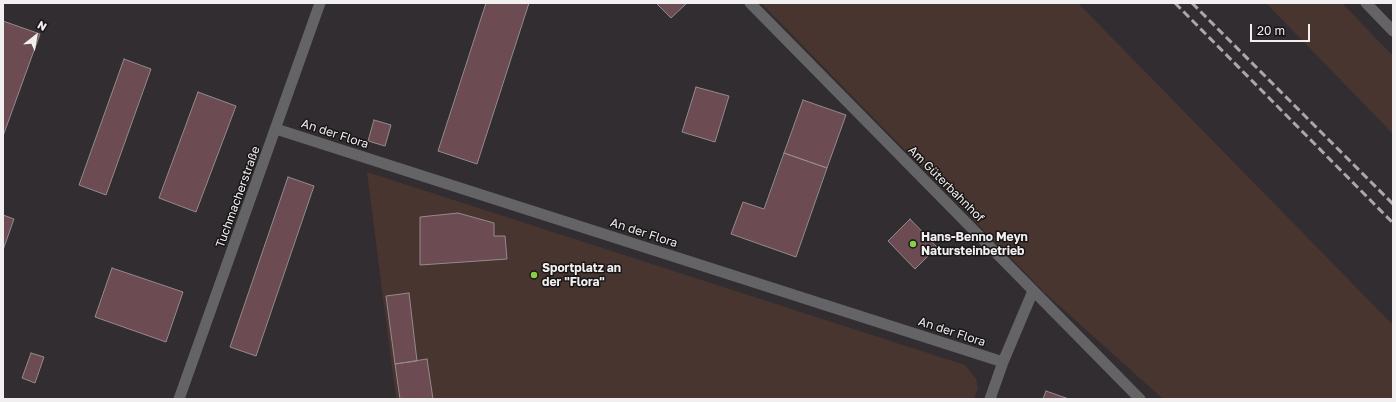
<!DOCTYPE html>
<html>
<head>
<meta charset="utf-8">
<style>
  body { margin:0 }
  #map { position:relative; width:1396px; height:402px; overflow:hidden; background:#312d30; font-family:"Golos Text",sans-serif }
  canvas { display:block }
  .frame { position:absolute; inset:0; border:4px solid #f2eff1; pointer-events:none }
  .north { position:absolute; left:16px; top:16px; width:40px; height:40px; -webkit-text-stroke:3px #181617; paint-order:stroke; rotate:31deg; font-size:11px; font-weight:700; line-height:16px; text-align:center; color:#f2eff1 }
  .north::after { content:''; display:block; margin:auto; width:14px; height:18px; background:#f2eff1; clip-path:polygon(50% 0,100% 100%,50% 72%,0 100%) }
  .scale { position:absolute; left:1250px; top:24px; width:60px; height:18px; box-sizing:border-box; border:2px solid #f2eff1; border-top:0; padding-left:5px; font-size:12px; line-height:14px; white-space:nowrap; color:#f2eff1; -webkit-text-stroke:3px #181617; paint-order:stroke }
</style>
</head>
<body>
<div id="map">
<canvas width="1396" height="402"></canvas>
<div class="frame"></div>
<div class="north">N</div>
<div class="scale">20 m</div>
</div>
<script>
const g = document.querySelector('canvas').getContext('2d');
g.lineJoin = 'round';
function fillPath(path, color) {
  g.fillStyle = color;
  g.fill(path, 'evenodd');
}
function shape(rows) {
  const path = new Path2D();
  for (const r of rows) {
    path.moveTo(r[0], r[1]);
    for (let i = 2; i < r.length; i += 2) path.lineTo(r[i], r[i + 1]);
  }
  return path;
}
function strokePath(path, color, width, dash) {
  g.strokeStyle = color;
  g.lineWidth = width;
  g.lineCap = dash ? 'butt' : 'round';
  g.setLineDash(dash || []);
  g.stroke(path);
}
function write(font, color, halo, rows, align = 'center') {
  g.font = font + ' "Golos Text",sans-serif';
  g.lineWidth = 3;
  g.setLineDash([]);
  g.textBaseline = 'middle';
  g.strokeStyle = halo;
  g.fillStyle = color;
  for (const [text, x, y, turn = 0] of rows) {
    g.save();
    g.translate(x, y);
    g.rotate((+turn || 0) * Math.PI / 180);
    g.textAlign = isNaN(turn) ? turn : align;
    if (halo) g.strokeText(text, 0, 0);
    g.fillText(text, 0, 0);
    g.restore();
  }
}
const green = shape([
  [761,3,1078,3,1393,325,1393,399,1163,399,1044,292],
  [1266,3,1342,3,1393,56,1393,134],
  [367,172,965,365,976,379,978,388,974,399,396,399]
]);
const building = shape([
  [486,3,529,3,477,164,438,151,486,3],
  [656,3,687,3,671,18,656,3],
  [3,21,40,34,3,136,3,21],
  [124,59,151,69,106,195,79,185,124,59],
  [696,87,729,96,715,142,682,132,696,87],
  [198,92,236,106,196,212,159,198,198,92],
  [803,100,846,115,827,168,784,153,803,100],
  [374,120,391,125,385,146,368,141,374,120],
  [784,153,827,168,796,257,731,234,743,202,764,209,784,153],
  [288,177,314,186,256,356,230,347,288,177],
  [458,213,494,223,494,236,505,236,507,259,420,265,420,217,458,213],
  [3,215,14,219,3,250,3,215],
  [910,219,937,247,915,269,888,241,910,219],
  [112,268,183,292,166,342,95,317,112,268],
  [409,293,417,361,395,364,386,296,409,293],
  [31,353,44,357,35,383,22,378,31,353],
  [427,359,433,399,400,399,395,364,427,359],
  [1046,391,1069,399,1043,399,1046,391]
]);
const minor = shape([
  [750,3,1140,399],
  [276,129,1003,362],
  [179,399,320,3],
  [990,399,1003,362,1033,291]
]);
const tertiary = shape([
  [1366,3,1393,31]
]);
const rail = shape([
  [1175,3,1393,223],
  [1192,3,1393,204]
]);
const markers = [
  [913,244,4,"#8bce46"],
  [534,275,4,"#8bce46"]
];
const streetNames = [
  ["An der Flora",335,134,18],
  ["Am Güterbahnhof",946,184,45],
  ["Tuchmacherstraße",238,197,-70],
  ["An der Flora",644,233,18],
  ["An der Flora",952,332,18]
];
const poiNames = [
  ["Hans-Benno Meyn",921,237],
  ["Natursteinbetrieb",921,251],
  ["Sportplatz an",542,268],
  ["der \"Flora\"",542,282]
];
fillPath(green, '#483530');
fillPath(building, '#6c4b53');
strokePath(building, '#938b8d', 1);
strokePath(minor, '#646366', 11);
strokePath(tertiary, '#646366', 11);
strokePath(rail, '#aba7aa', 3, [8, 4]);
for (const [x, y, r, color] of markers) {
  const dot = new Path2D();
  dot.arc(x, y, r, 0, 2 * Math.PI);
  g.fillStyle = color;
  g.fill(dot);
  strokePath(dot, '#181617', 1.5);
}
write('12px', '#f2eff1', '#181617', streetNames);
write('bold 12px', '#f2eff1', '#181617', poiNames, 'left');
</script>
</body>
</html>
